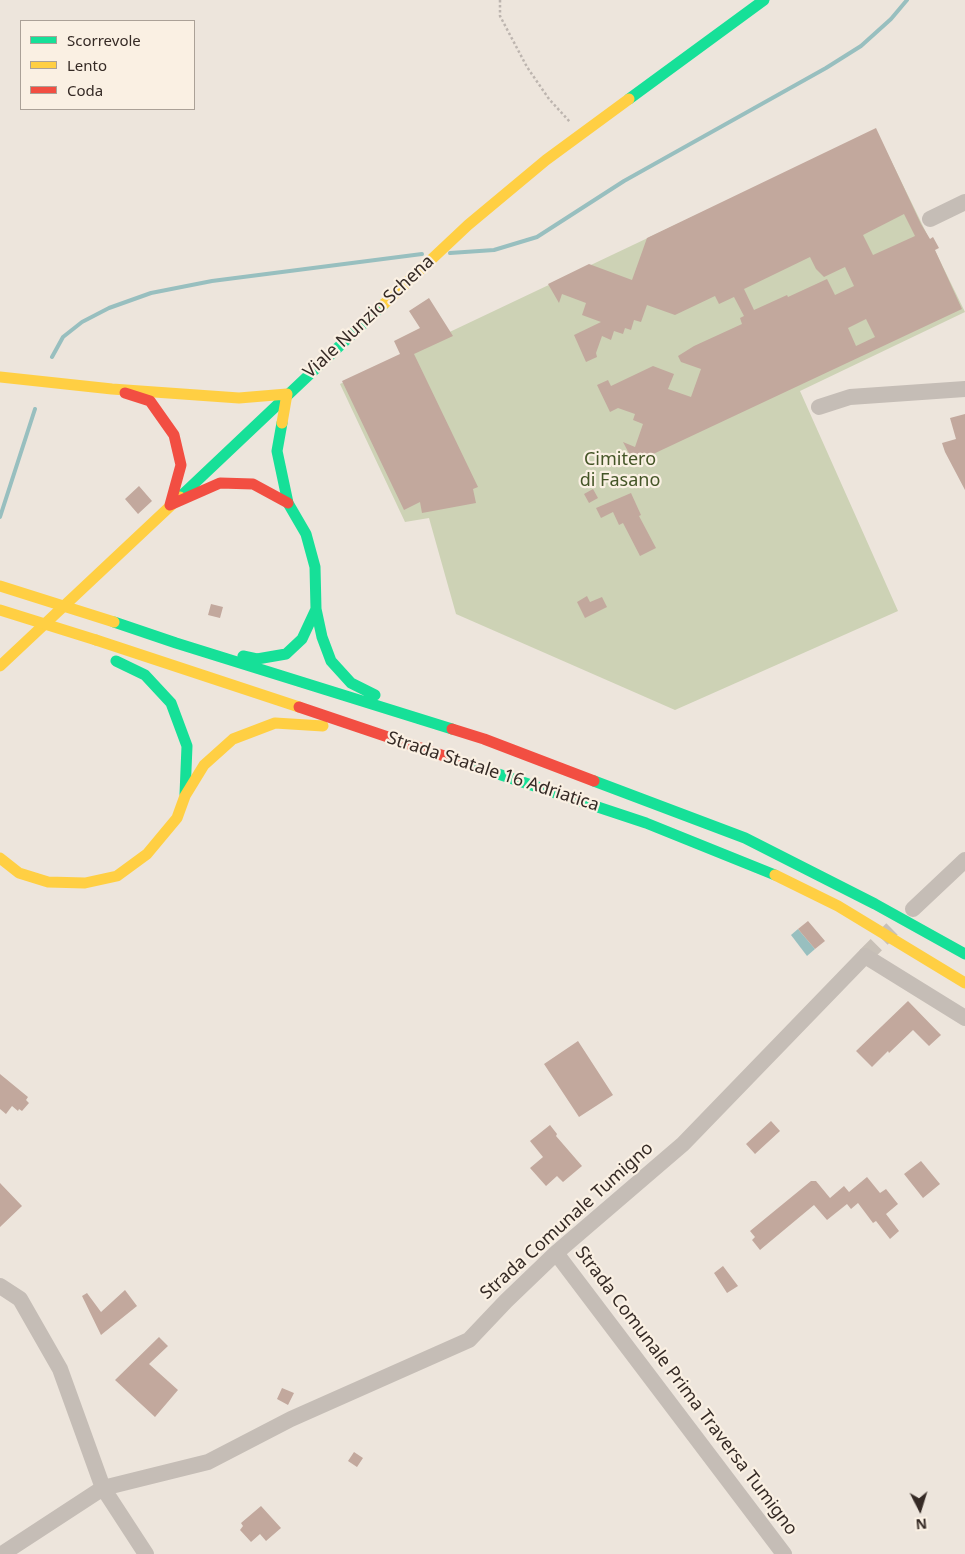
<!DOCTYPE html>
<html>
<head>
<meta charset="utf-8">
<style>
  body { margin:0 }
  #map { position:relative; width:965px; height:1554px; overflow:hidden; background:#ede5dc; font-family:"Noto Sans",sans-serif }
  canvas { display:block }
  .legend { position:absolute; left:20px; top:20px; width:175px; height:90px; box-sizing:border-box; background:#faf0e3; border:1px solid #aba197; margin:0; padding:6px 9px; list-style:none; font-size:15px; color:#352a25 }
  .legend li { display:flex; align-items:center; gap:10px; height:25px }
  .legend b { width:25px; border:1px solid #aba197 }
  .north { position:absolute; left:895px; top:1484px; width:50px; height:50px; -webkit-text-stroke:4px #faf0e3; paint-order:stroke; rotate:175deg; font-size:14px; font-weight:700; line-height:20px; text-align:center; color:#352a25 }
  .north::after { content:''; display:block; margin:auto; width:18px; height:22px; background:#352a25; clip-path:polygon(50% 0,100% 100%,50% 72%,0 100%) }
</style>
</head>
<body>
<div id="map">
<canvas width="965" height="1554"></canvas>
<ul class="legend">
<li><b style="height:6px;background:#16e098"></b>Scorrevole</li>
<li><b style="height:6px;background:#ffcf43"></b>Lento</li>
<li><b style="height:6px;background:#f24e42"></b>Coda</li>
</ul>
<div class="north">N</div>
</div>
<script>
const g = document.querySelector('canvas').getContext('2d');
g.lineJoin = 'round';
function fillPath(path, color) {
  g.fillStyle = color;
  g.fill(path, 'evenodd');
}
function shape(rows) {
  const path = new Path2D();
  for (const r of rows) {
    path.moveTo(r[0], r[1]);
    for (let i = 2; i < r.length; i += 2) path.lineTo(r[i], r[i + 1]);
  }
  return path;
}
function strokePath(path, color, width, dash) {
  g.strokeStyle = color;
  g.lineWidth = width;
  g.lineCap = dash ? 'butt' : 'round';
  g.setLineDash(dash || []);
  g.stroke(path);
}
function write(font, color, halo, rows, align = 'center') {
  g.font = font + ' "Noto Sans",sans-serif';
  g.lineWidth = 4.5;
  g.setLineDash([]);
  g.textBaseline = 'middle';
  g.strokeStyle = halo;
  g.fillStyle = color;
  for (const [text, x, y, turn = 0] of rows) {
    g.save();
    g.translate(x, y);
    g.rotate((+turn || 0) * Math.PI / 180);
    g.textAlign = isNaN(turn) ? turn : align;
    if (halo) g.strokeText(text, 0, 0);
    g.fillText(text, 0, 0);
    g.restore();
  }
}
const green = shape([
  [878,134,965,312,800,391,898,611,675,710,456,614,429,518,405,522,340,384,692,217]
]);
const water = shape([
  [798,929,815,949,807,956,791,935]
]);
const stream = shape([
  [450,253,494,250,537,237,624,181,826,68,861,46,891,19,907,0],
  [52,357,63,337,82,322,109,308,151,293,212,281,422,254],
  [0,517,35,409]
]);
const building = shape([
  [876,128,921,224,930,239,933,237,939,248,935,250,962,309,634,463,623,442,635,447,643,424,633,420,635,414,618,408,610,412,597,385,608,380,611,386,653,366,674,374,668,389,691,397,701,369,681,362,678,356,694,346,742,324,740,318,744,316,734,297,719,304,715,296,675,315,647,305,641,322,634,320,631,330,625,328,623,334,614,331,611,340,602,336,596,353,597,357,586,362,574,335,601,322,582,315,586,303,562,294,559,303,548,284,589,264,632,280,647,238],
  [904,214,915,236,873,255,863,235],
  [810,257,816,269,824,277,845,267,854,286,835,295,827,279,788,297,787,295,754,310,744,289],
  [866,319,875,337,856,346,848,328],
  [429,298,453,336,414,354,478,487,473,489,476,503,422,513,420,502,404,510,342,381,400,354,394,341,420,328,409,311],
  [965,414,965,490,945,452,942,443,956,439,950,418],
  [139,486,152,501,138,514,125,499],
  [593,489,598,498,589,503,584,494],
  [631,493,641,515,639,516,656,548,640,556,623,523,619,525,613,512,601,518,596,508],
  [587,596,590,602,602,597,607,607,585,618,577,602],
  [211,604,223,607,220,618,208,615],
  [808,921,825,941,815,949,798,929],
  [908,1001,941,1035,929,1046,913,1030,889,1053,888,1051,872,1067,856,1051],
  [578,1041,613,1095,579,1117,544,1064],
  [0,1074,28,1097,26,1100,29,1103,22,1111,19,1109,18,1111,12,1106,6,1114,0,1109],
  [771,1121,780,1131,755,1154,746,1144],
  [550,1125,557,1134,556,1136,582,1166,563,1182,557,1176,546,1186,530,1168,543,1157,530,1141],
  [921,1161,940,1184,923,1198,904,1174],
  [867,1177,880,1193,886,1189,898,1204,886,1214,899,1231,890,1239,876,1221,873,1223,858,1203,851,1209,847,1204,827,1220,814,1205,760,1250,752,1240,755,1237,750,1231,811,1181,816,1181,830,1198,844,1186,849,1192],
  [0,1183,22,1206,0,1227],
  [723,1266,738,1286,727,1293,714,1273],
  [125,1290,137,1306,101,1335,82,1296,87,1293,101,1312],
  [159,1337,168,1346,149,1364,178,1390,155,1417,115,1380],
  [282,1388,294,1393,288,1405,277,1399],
  [354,1452,363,1458,357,1467,348,1461],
  [261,1506,281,1528,266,1541,260,1534,251,1542,240,1530,243,1526,241,1523]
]);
const streetTunnel = shape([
  [865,956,892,929]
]);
const path = shape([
  [500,0,500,16,527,67,549,99,570,122]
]);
const street = shape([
  [930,219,965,202],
  [819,407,850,397,965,389],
  [913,909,965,860],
  [556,1253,784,1554],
  [0,1286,20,1299,60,1369,103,1488,146,1554],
  [2,1554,103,1488,208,1462,291,1419,469,1340,506,1301,556,1253,683,1144,865,956,965,1018]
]);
const fast = shape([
  [629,99,764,0],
  [282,423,277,451,288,503,306,534,315,567,316,609,322,637,331,661,351,683,375,695],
  [180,497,384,304],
  [114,622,176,643,452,729],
  [243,656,257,659,286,654,302,639,316,609],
  [116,661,145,675,171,703,187,746,185,794],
  [462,762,646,823,775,875],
  [594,781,745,838,875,904,965,954]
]);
const slow = shape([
  [384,304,468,225,546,160,629,99],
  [0,377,112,389,239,398,287,394,282,423],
  [96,640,299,707],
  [0,666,180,497],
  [0,858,19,873,48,882,85,883,117,876,147,854,177,818,185,796,204,765,233,739,275,723,323,726],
  [775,875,838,906,965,983]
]);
const jam = shape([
  [125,393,150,401,174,435,181,465,170,505],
  [170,505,220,483,253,484,288,503],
  [299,707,462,762],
  [452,729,484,739,594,781]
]);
const slowBridge = shape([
  [0,586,114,622],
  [0,610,96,640]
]);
const streetNames = [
  ["Viale Nunzio Schena",369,317,-43],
  ["Strada Statale 16 Adriatica",493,772,18],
  ["Strada Comunale Tumigno",567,1221,-42],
  ["Strada Comunale Prima Traversa Tumigno",686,1391,53]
];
const parkNames = [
  ["Cimitero",620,460],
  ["di Fasano",620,481]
];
fillPath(green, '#cdd2b5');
fillPath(water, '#98bfbf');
strokePath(stream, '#98bfbf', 4);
fillPath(building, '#c2a89d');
strokePath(streetTunnel, '#c8c0b7', 16, [16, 8]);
strokePath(path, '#bdb5af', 2.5, [2.5, 2.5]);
strokePath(street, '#c5bdb6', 16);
strokePath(fast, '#16e098', 11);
strokePath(slow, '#ffcf43', 11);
strokePath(jam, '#f24e42', 11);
strokePath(slowBridge, '#ffcf43', 11);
write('18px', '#352a25', '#faf0e3', streetNames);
write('18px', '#445527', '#faf0e3', parkNames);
</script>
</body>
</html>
